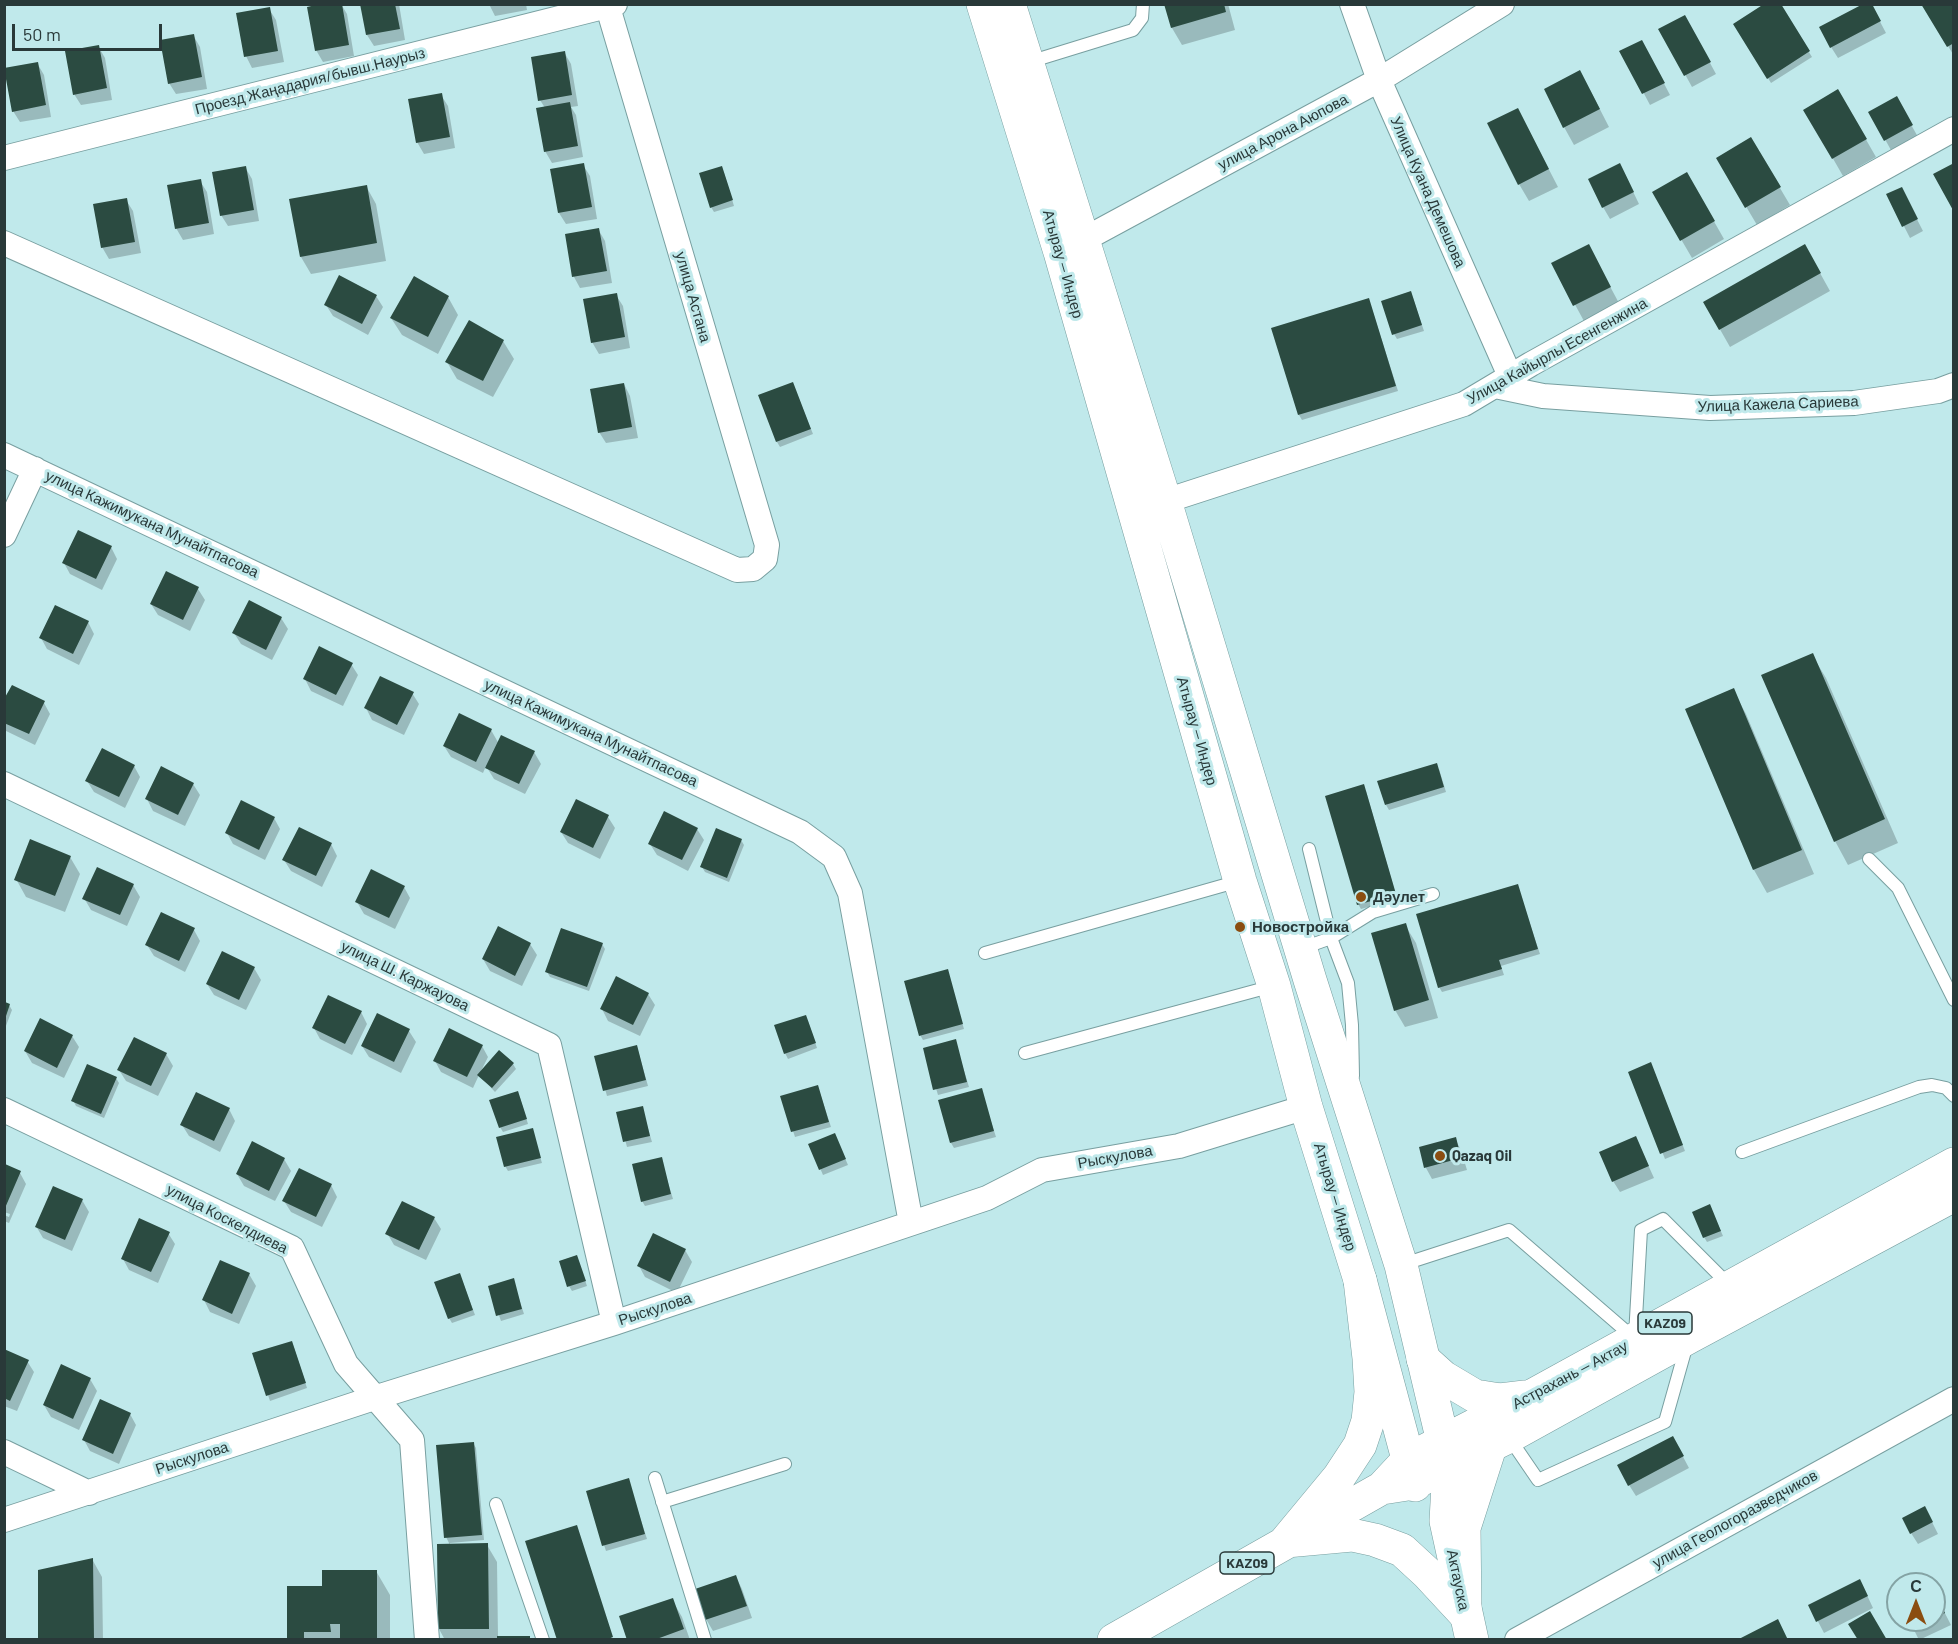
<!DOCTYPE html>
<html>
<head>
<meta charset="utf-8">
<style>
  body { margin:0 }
  #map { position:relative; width:1958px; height:1644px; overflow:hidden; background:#c0e9eb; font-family:Barlow,sans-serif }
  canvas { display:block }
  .frame { position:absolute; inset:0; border:6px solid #293939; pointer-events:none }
  .north { position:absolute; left:1886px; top:1572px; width:60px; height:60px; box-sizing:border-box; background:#c0e9eb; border:2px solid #84a3a4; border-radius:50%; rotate:0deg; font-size:16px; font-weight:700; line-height:24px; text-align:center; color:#293939 }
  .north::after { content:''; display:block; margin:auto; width:21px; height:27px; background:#8b4d10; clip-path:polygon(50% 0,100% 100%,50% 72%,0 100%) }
  .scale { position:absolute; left:12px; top:24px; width:150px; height:27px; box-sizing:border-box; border:3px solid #293939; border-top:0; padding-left:8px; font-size:18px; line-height:21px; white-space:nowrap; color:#293939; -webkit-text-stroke:4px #c0e9eb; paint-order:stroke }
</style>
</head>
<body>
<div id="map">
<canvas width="1958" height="1644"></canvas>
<div class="frame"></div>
<div class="north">С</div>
<div class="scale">50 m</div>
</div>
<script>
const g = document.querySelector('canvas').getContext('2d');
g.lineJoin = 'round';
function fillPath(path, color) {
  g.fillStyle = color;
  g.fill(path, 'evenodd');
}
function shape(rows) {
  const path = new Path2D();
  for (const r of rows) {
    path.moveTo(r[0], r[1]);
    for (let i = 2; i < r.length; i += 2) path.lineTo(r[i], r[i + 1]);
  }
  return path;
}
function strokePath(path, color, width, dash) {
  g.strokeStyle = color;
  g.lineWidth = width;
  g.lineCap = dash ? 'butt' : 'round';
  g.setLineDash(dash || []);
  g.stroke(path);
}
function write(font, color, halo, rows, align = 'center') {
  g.font = font + ' Barlow,sans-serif';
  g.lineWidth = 6;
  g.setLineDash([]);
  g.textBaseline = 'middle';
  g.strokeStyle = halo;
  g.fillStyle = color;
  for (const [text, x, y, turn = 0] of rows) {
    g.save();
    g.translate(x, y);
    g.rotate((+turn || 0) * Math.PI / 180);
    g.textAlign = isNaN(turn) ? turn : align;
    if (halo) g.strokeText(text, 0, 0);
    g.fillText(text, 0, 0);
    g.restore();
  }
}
const shadow = shape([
  [341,4,347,14,354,56,323,62,316,50],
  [362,4,399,4,405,40,374,46,367,35],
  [489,4,526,4,527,10,495,16],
  [1165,4,1228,4,1235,30,1182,45,1172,28],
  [1779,4,1812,57,1771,83,1735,25],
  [1923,4,1954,4,1954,56],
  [269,9,276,20,284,62,252,68,246,56],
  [1876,14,1886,33,1838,58,1831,47],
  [1691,28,1716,74,1692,87,1660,29],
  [193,35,200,47,207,89,176,94,169,83],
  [98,46,105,58,112,100,81,105,74,94],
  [564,52,571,64,578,106,571,107,576,115,583,157,552,163,545,151,545,108,540,100],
  [1622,52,1648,53,1670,95,1650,105],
  [37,63,44,75,51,117,20,122,13,111],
  [1590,90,1609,127,1574,145,1564,127],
  [1838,91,1876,157,1843,176,1805,110],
  [441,95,448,106,455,148,424,154,417,142],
  [1896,98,1918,137,1892,152,1870,112],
  [1527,127,1558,187,1529,201,1519,184],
  [1751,139,1790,205,1757,225,1718,159],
  [583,165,590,176,597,219,566,224,559,213],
  [245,167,252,179,259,221,228,226,221,215],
  [724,173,734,206,714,212,711,207],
  [1687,174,1724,239,1692,258,1654,193],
  [1626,177,1639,204,1610,219,1603,207],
  [200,181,207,192,214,234,183,240,176,228],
  [366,186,376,204,386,261,311,274,301,257,291,200],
  [1888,195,1907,200,1923,231,1910,238],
  [126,200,133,211,141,253,109,259,102,247],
  [598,229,605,241,612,283,580,288,574,277,566,235],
  [1805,246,1830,291,1730,347,1705,303],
  [1553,264,1598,264,1620,305,1585,323],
  [616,295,623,306,630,348,599,354,592,342],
  [376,296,383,307,368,335,333,316,326,305],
  [448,297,458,315,438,354,402,335,391,318],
  [1413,298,1424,331,1397,339,1394,334],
  [1369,300,1398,391,1302,420,1299,415],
  [503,341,514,359,493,397,457,379,447,362],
  [624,384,630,396,638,438,606,443,599,432],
  [795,389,813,434,780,447,777,442],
  [111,547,117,559,102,590,70,574,64,563],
  [198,589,205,600,190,631,158,615,151,604],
  [281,618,288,629,272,660,241,644,234,633],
  [88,622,94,634,79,665,47,649,41,638],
  [1812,655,1826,678,1898,843,1848,865,1835,841],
  [351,664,358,675,343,706,311,691,305,679],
  [1733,690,1746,714,1814,874,1767,893,1754,870],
  [412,693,419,704,404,735,372,720,366,708],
  [4,703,44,703,50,714,35,745,4,730],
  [460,715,491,730,499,744,534,752,541,764,525,794,494,779,486,766,483,773,451,757,444,746],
  [134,766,140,777,125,808,94,792,87,781],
  [1439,769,1446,792,1389,810,1386,805],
  [193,784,200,795,185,826,153,811,147,799],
  [1366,791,1397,899,1361,909,1358,904],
  [608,817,615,828,600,859,568,843,561,832],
  [274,818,280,829,265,860,233,844,227,833],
  [697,829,704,840,688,871,657,855,650,844],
  [741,840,744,845,729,882,705,872,702,867],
  [331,844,337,856,322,887,291,871,284,860],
  [70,857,80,874,65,912,26,897,16,879],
  [133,885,140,897,127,926,91,910,84,898],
  [1517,885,1540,954,1501,966,1504,975,1442,992,1439,987],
  [404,887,410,898,395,929,364,914,357,902],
  [1405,925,1416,943,1438,1018,1405,1027,1395,1010],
  [194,930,200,941,185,972,154,956,147,945],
  [530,944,537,955,522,986,490,971,483,959],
  [602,944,605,949,589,991,550,977,547,972],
  [254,968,261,980,246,1010,214,995,207,984],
  [947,971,964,1029,923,1040,920,1035],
  [648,994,655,1005,640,1036,608,1021,602,1009],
  [4,1003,9,1005,12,1010,4,1031],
  [361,1012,367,1024,352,1055,320,1039,314,1028],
  [378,1015,409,1031,416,1042,401,1073,369,1057,362,1046],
  [808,1021,817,1048,788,1059,785,1053],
  [72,1036,79,1047,64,1078,32,1063,25,1051],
  [955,1041,969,1087,938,1095,924,1049],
  [482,1046,488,1057,481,1071,513,1064,516,1069,495,1092,479,1075,473,1088,441,1072,435,1061],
  [637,1047,648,1086,607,1096,596,1057],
  [166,1054,173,1066,158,1096,126,1081,119,1070],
  [1653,1069,1685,1151,1665,1159,1630,1072],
  [116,1078,119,1083,104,1118,76,1106,73,1100],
  [818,1087,831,1127,795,1137,782,1097],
  [981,1090,996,1137,954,1148,951,1143],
  [520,1098,528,1124,503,1132,500,1127],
  [642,1108,652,1142,627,1147,618,1113],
  [229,1109,235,1121,220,1152,189,1136,182,1125],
  [532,1130,542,1163,508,1171,505,1166],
  [1636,1138,1654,1178,1620,1192,1613,1181],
  [1455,1139,1461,1150,1467,1170,1432,1179,1426,1168,1420,1148],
  [837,1140,848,1165,823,1175,810,1145],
  [284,1159,291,1171,275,1201,244,1186,237,1174],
  [661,1159,673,1199,645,1206,642,1201],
  [4,1166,20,1173,26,1184,9,1223,4,1221,4,1215,9,1217,10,1214,4,1212],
  [331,1185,337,1197,322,1227,291,1212,284,1201],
  [82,1200,89,1212,72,1251,43,1238,36,1226],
  [1712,1211,1723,1236,1707,1242,1704,1237],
  [434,1218,441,1229,426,1260,394,1245,387,1233],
  [168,1233,175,1244,158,1283,129,1270,123,1259],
  [654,1235,685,1250,692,1262,677,1293,645,1277,639,1266],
  [579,1262,587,1286,572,1291,569,1286],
  [249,1274,256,1286,239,1324,210,1312,204,1300],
  [462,1280,475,1315,452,1323,449,1318],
  [513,1280,524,1314,501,1321,489,1287],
  [294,1348,307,1388,270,1401,268,1395],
  [4,1351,27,1361,34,1372,17,1411,4,1406],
  [90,1379,97,1391,79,1430,51,1417,44,1405],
  [130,1414,136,1425,119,1464,90,1451,84,1440],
  [1673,1438,1689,1468,1636,1496,1629,1485],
  [473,1443,476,1448,484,1540,450,1543,450,1545,487,1545,497,1562,498,1637,529,1637,530,1640,445,1640,439,1629,450,1545,446,1537],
  [628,1480,647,1539,606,1551,587,1492],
  [1931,1520,1938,1534,1918,1544,1911,1533],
  [92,1559,102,1577,103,1640,40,1640],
  [376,1571,390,1595,390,1640,288,1640,324,1587],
  [736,1577,742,1589,752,1618,713,1631,706,1619],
  [1934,1592,1951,1625,1919,1640,1909,1620,1934,1620],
  [1866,1593,1873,1608,1824,1633,1810,1606],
  [672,1600,682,1617,690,1640,629,1640]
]);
const building = shape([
  [320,4,342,4,349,45,315,51,307,7],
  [360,4,395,4,400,29,366,35],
  [1164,4,1224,4,1226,12,1171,28],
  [1764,4,1781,4,1810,51,1767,79,1733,24],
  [1863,4,1872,4,1881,21,1830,48,1819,27],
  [1921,4,1954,4,1954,43,1947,47],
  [270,7,278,51,244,57,236,13],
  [1685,15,1711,62,1684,76,1658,29],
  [194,34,202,77,168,84,160,40],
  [1642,40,1665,83,1642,94,1619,51],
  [99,45,107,88,73,95,65,51],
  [565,51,572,95,538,101,531,57],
  [38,62,46,105,12,112,4,68],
  [1580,70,1600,109,1563,128,1544,89],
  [1838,89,1867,139,1832,159,1803,110],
  [442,93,450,137,416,143,408,99],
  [1897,96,1913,125,1884,141,1868,112],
  [570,102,578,146,544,152,536,108],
  [1518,108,1549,169,1518,185,1487,123],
  [1751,137,1781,187,1745,208,1716,158],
  [584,163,592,207,558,213,550,169],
  [1620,163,1634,192,1602,208,1588,179],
  [1954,163,1954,212,1933,174],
  [246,166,254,210,220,216,212,172],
  [722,166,733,200,710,208,699,173],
  [1687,172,1715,221,1680,241,1652,192],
  [201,179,209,223,175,229,167,185],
  [367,185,377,243,300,257,289,199],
  [1902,187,1918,219,1902,227,1886,194],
  [127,198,135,242,101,248,93,204],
  [599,228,607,271,572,277,565,234],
  [1589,244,1611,287,1573,306,1551,263],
  [1805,244,1821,273,1719,330,1703,302],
  [339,275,377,295,362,324,324,305],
  [414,276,449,296,428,337,390,318],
  [1411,291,1422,325,1392,335,1381,301],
  [617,293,625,337,591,343,583,299],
  [1369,298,1396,386,1298,415,1271,328],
  [469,320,504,340,483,381,445,362],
  [793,382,811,429,776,442,758,395],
  [624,383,632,427,598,433,590,389],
  [78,530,112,546,96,579,62,563],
  [166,571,199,587,183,620,150,604],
  [249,600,282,617,266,650,232,633],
  [55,605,89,621,73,654,39,638],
  [319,646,353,663,336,695,303,679],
  [1813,653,1885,819,1834,842,1761,675],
  [380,676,414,692,397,725,364,708],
  [12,685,45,701,29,734,4,723,4,699],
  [1734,688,1802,850,1753,870,1685,709],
  [459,713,492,729,476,762,443,746],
  [501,735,535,751,519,784,485,768],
  [102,748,135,765,119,797,85,781],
  [1437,763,1444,787,1385,805,1377,781],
  [161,766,194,783,178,815,145,799],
  [1364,784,1396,894,1357,905,1325,796],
  [576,799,609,815,593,848,560,832],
  [241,800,275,817,259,850,225,833],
  [664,811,698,828,682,860,648,844],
  [299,827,332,843,316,876,282,860],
  [716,828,742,839,727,878,700,867],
  [30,839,71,856,55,896,14,880],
  [97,867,134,884,120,915,82,899],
  [371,869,405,886,389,918,355,902],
  [1518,884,1538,949,1499,960,1502,969,1438,988,1416,914],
  [161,912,195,928,179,961,145,945],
  [1406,923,1429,1000,1394,1011,1371,933],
  [498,926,531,943,515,976,482,959],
  [561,928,603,943,587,987,545,972],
  [222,951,255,967,239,1000,206,984],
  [948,969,963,1024,919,1036,904,981],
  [616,976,649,993,633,1025,600,1009],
  [328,995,362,1011,345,1044,312,1028],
  [5,1002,10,1004,5,1019],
  [377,1013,410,1029,394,1062,361,1046],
  [806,1015,816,1043,784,1054,774,1025],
  [40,1018,73,1035,57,1068,24,1051],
  [449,1028,483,1045,467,1077,433,1061],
  [134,1037,167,1053,151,1086,117,1070],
  [956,1039,967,1082,933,1090,923,1048],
  [637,1045,646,1080,603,1091,594,1056],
  [499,1050,514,1063,492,1088,477,1075],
  [1651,1062,1683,1145,1660,1154,1628,1072],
  [87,1064,117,1077,101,1114,71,1101],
  [818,1085,829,1122,791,1132,780,1096],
  [982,1088,994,1131,950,1143,938,1100],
  [518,1091,527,1119,499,1128,489,1100],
  [196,1092,230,1108,214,1141,180,1125],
  [643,1106,650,1136,623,1142,616,1112],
  [533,1128,541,1158,504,1167,496,1137],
  [835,1133,846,1159,819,1170,808,1144],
  [1636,1136,1649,1166,1612,1182,1599,1152],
  [1456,1137,1461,1158,1424,1168,1419,1147],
  [252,1141,285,1158,269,1191,236,1174],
  [662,1157,671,1194,641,1202,632,1164],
  [5,1164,21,1171,5,1208],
  [299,1168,332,1184,316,1217,282,1201],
  [53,1186,83,1199,65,1240,35,1227],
  [402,1201,435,1217,419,1250,385,1234],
  [1710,1204,1721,1231,1703,1238,1692,1212],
  [139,1218,170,1232,151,1272,121,1259],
  [653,1233,686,1249,670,1282,637,1266],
  [577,1255,586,1281,567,1287,559,1261],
  [220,1260,250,1273,232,1314,202,1300],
  [460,1273,473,1310,448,1319,434,1282],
  [514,1278,522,1309,496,1316,488,1286],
  [292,1341,306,1383,266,1396,252,1353],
  [4,1349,29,1360,10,1401,4,1398],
  [61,1364,91,1378,73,1419,43,1405],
  [100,1399,131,1413,113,1454,82,1440],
  [1673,1436,1684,1456,1628,1486,1617,1465],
  [474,1442,482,1535,444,1538,436,1445],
  [629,1478,645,1534,602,1546,586,1491],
  [1925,1506,1933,1522,1910,1534,1902,1518],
  [577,1525,613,1637,606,1640,557,1640,525,1541],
  [488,1543,489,1629,438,1629,437,1544],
  [93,1558,94,1640,38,1639,38,1570],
  [322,1570,377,1570,377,1640,340,1640,340,1624,330,1624,331,1632,304,1632,304,1640,287,1640,287,1586,322,1586],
  [736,1575,747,1606,705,1620,695,1589],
  [1927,1576,1931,1584,1910,1584],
  [1860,1579,1868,1596,1816,1622,1808,1605],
  [1934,1590,1945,1613,1934,1619],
  [673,1598,684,1629,654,1640,627,1640,619,1616],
  [1870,1611,1887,1640,1858,1640,1848,1624],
  [1778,1619,1788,1640,1737,1640],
  [1907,1620,1931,1620,1912,1630],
  [497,1636,530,1636,530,1640,497,1640]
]);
const lane = shape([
  [1029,62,1133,30,1142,18,1143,4],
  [1309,849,1331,938,1348,983,1352,1025,1353,1076],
  [1869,859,1898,888,1954,1000],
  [1303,948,1331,938,1373,912,1433,894],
  [985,953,1239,881],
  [1025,1053,1273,986],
  [1742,1152,1919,1087,1932,1085,1946,1088,1954,1096],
  [1404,1264,1509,1230,1634,1338],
  [1635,1336,1641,1230,1663,1219,1730,1286],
  [1510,1439,1538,1480,1665,1422,1687,1344],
  [655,1478,705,1640],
  [662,1502,785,1464],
  [496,1504,543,1640]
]);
const street = shape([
  [1352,4,1379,80,1510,376],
  [4,158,615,4],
  [4,243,737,570,753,569,765,559,767,545,607,4],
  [1070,247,1379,80,1502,4],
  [1495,386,1543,396,1710,408,1854,403,1938,391,1954,385],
  [4,455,800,832,834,857,850,893,911,1223],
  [1150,506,1464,404,1531,364,1954,129],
  [4,535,35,469],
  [4,784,549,1045,614,1323],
  [4,1110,292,1248,346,1364,412,1440,427,1640],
  [4,1452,89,1493],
  [4,1520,374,1398,614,1323,987,1198,1042,1170,1179,1146,1306,1107],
  [1517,1640,1954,1399]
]);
const secondary = shape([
  [983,4,1060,252,1240,881,1274,986,1306,1107,1360,1280,1415,1485],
  [1009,4,1165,501,1310,980,1401,1265,1449,1467,1446,1521,1472,1640]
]);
const highway = shape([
  [1360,1280,1369,1358,1371,1392,1368,1421,1360,1445,1339,1477,1286,1541,1352,1535,1375,1540,1402,1550,1427,1573,1465,1614,1464,1528,1490,1447],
  [1423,1359,1443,1377,1475,1396,1500,1400,1525,1397],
  [1382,1488,1414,1483,1508,1437,1689,1337,1954,1195],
  [1114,1640,1382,1488,1409,1459,1530,1397,1954,1164]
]);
const markers = [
  [1361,897,6,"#8b4d10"],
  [1240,927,6,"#8b4d10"],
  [1440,1156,6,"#8b4d10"]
];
const shields = [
  [1665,1323,54],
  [1247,1563,54]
];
const shieldNames = [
  ["KAZ09",1665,1323],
  ["KAZ09",1247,1563]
];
const streetNames = [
  ["Проезд Жаңадария/бывш.Наурыз",310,81,-14],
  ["улица Арона Аюпова",1283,132,-28],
  ["Улица Куана Демешова",1428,192,66],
  ["Атырау — Индер",1063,264,74],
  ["улица Астана",693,297,74],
  ["Улица Кайырлы Есенгенжина",1557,351,-29],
  ["Улица Кажела Сариева",1778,404,-2],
  ["улица Кажимукана Мунайтпасова",152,524,25],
  ["Атырау — Индер",1197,731,74],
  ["улица Кажимукана Мунайтпасова",591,733,25],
  ["улица Ш. Каржауова",405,976,26],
  ["Рыскулова",1115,1157,-10],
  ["Атырау — Индер",1335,1197,73],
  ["улица Коскелдиева",227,1219,27],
  ["Рыскулова",655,1309,-18],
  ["Астрахань — Актау",1570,1375,-28],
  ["Рыскулова",192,1458,-18],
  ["улица Геологоразведчиков",1735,1519,-29],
  ["Актауска",1458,1580,78]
];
const poiNames = [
  ["Дәулет",1373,897],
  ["Новостройка",1252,927],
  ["Qazaq Oil",1452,1156]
];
fillPath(shadow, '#0003');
fillPath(building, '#2b4b41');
strokePath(lane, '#789fa0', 14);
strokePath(street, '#789fa0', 26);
strokePath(secondary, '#789fa0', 34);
strokePath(highway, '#789fa0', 34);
strokePath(lane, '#fff', 12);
strokePath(street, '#fff', 24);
strokePath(secondary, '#fff', 33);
strokePath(highway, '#fff', 33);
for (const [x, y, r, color] of markers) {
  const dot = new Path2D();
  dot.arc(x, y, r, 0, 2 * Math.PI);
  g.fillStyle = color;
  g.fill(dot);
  strokePath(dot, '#c0e9eb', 2);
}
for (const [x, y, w] of shields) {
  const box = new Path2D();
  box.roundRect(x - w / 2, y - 11, w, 22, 4.5);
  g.fillStyle = '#c0e9eb';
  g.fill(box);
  strokePath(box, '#293939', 1.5);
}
write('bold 14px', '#293939', null, shieldNames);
write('15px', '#293939', '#c0e9eb', streetNames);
write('bold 15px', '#293939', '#c0e9eb', poiNames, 'left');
</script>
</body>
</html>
